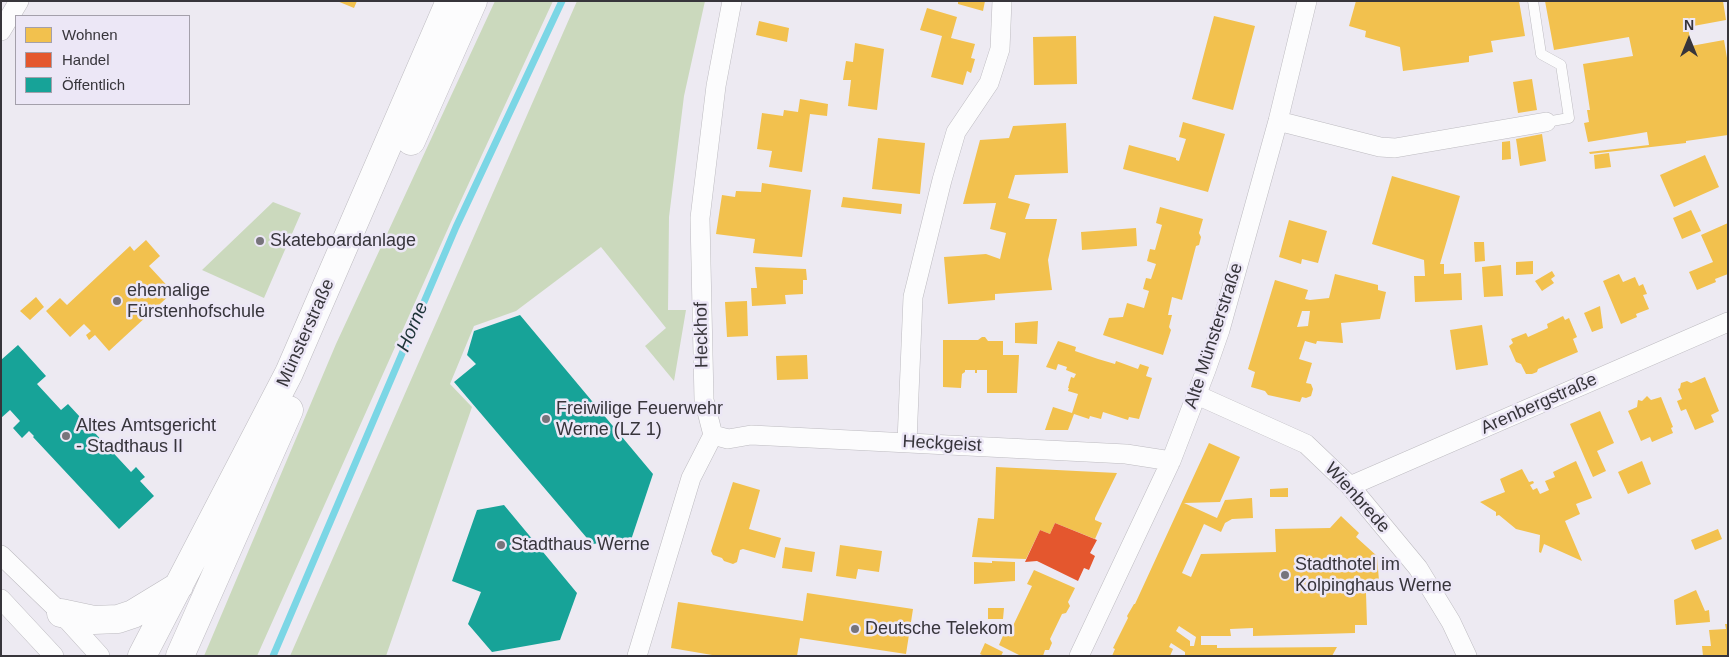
<!DOCTYPE html>
<html>
<head>
<meta charset="utf-8">
<style>
  body { margin:0 }
  #map { position:relative; width:1729px; height:657px; overflow:hidden; background:#edeaf2; font-family:Arial,sans-serif }
  canvas { display:block }
  .frame { position:absolute; inset:0; border:2px solid #37353b; pointer-events:none }
  .legend { position:absolute; left:15px; top:15px; width:175px; height:90px; box-sizing:border-box; background:#ece7f6; border:1px solid #a4a0ab; margin:0; padding:6px 9px; list-style:none; font-size:15px; color:#37353b }
  .legend li { display:flex; align-items:center; gap:10px; height:25px }
  .legend b { width:25px; border:1px solid #a4a0ab }
  .north { position:absolute; left:1664px; top:15px; width:50px; height:50px; -webkit-text-stroke:4px #ece7f6; paint-order:stroke; rotate:0deg; font-size:14px; font-weight:700; line-height:20px; text-align:center; color:#37353b }
  .north::after { content:''; display:block; margin:auto; width:18px; height:22px; background:#37353b; clip-path:polygon(50% 0,100% 100%,50% 72%,0 100%) }
</style>
</head>
<body>
<div id="map">
<canvas width="1729" height="657"></canvas>
<div class="frame"></div>
<ul class="legend">
<li><b style="height:14px;background:#f2c14e"></b>Wohnen</li>
<li><b style="height:14px;background:#e4572e"></b>Handel</li>
<li><b style="height:14px;background:#17a398"></b>Öffentlich</li>
</ul>
<div class="north">N</div>
</div>
<script>
const g = document.querySelector('canvas').getContext('2d');
g.lineJoin = 'round';
function fillPath(path, color) {
  g.fillStyle = color;
  g.fill(path, 'evenodd');
}
function shape(rows) {
  const path = new Path2D();
  for (const r of rows) {
    path.moveTo(r[0], r[1]);
    for (let i = 2; i < r.length; i += 2) path.lineTo(r[i], r[i + 1]);
  }
  return path;
}
function strokePath(path, color, width, dash) {
  g.strokeStyle = color;
  g.lineWidth = width;
  g.lineCap = dash ? 'butt' : 'round';
  g.setLineDash(dash || []);
  g.stroke(path);
}
function write(font, color, halo, rows, align = 'center') {
  g.font = font + ' Arial,sans-serif';
  g.lineWidth = 5;
  g.setLineDash([]);
  g.textBaseline = 'middle';
  g.strokeStyle = halo;
  g.fillStyle = color;
  for (const [text, x, y, turn = 0] of rows) {
    g.save();
    g.translate(x, y);
    g.rotate((+turn || 0) * Math.PI / 180);
    g.textAlign = isNaN(turn) ? turn : align;
    if (halo) g.strokeText(text, 0, 0);
    g.fillText(text, 0, 0);
    g.restore();
  }
}
const green = shape([
  [495,1,553,1,450,224,257,656,204,656,336,344],
  [577,1,705,1,684,96,669,217,668,310,686,310,674,381,645,346,666,328,601,247,516,311,474,326,450,384,472,407,386,656,290,656],
  [273,202,301,213,264,298,202,270]
]);
const homes = shape([
  [337,1,357,1,354,8],
  [958,1,985,1,983,11,958,4],
  [1356,1,1519,1,1525,36,1491,41,1493,52,1469,56,1469,62,1403,71,1400,47,1365,37,1366,31,1349,26],
  [1545,1,1723,1,1726,20,1688,27,1691,46,1724,40,1728,64,1728,135,1686,141,1686,143,1590,154,1589,152,1649,145,1647,132,1588,142,1584,123,1589,122,1587,110,1590,110,1583,64,1633,56,1629,37,1554,50],
  [927,8,957,17,951,38,975,44,971,58,975,59,971,73,967,71,963,85,931,77,942,36,920,30],
  [1214,16,1255,26,1233,110,1192,99],
  [759,21,789,28,787,42,756,35],
  [1076,36,1077,84,1034,85,1033,37],
  [855,43,884,49,877,110,848,106,851,80,843,80,846,61,853,62],
  [1532,79,1537,110,1518,113,1513,82],
  [800,99,828,104,827,116,810,114,802,172,769,167,772,151,757,149,762,113,783,116,784,110,798,112],
  [1183,122,1225,134,1208,192,1123,169,1129,145,1176,158,1176,160,1179,161,1186,139,1179,137],
  [1066,123,1068,173,1015,175,1008,198,1030,204,1025,219,1057,219,1048,260,1052,290,995,294,995,300,948,304,944,257,986,254,1000,259,1006,233,990,229,996,203,963,204,980,140,1009,138,1013,126],
  [1542,134,1546,161,1520,166,1516,139],
  [878,138,925,143,920,194,872,189],
  [1510,141,1511,159,1502,160,1502,142],
  [1609,153,1611,167,1595,169,1594,155],
  [1705,155,1719,187,1674,207,1660,175],
  [1392,176,1460,196,1440,264,1444,264,1444,274,1461,273,1462,300,1415,302,1414,276,1425,276,1424,260,1372,244],
  [762,183,811,190,802,257,753,253,755,239,716,234,722,195,735,197,736,191,761,192],
  [843,197,902,204,901,214,841,207],
  [1160,207,1203,219,1199,233,1201,237,1199,245,1196,246,1182,300,1172,297,1168,315,1172,315,1169,327,1171,330,1163,355,1103,335,1109,318,1123,317,1127,303,1144,308,1149,291,1143,289,1146,278,1151,279,1156,264,1147,261,1150,249,1155,250,1162,225,1156,223],
  [1691,210,1701,231,1682,239,1673,218],
  [1289,220,1327,231,1318,263,1302,259,1301,264,1279,257],
  [1728,223,1728,274,1715,279,1716,282,1697,290,1689,272,1713,262,1701,235],
  [1136,228,1137,246,1082,250,1081,232],
  [146,240,160,256,149,266,173,292,109,351,95,335,89,340,86,335,91,331,84,324,70,337,46,311,60,298,67,305,130,246,134,251],
  [1474,242,1484,242,1485,261,1475,262],
  [1533,261,1533,274,1516,275,1516,262],
  [1501,265,1503,296,1484,297,1482,267],
  [755,267,806,269,807,280,803,280,803,294,785,295,786,304,752,306,751,288,757,288],
  [1552,271,1555,276,1551,279,1554,283,1542,291,1535,281],
  [1335,274,1378,285,1378,290,1386,292,1380,319,1341,323,1343,343,1317,341,1316,344,1305,341,1299,359,1312,363,1306,383,1311,384,1313,389,1311,396,1306,398,1302,397,1300,402,1268,395,1265,391,1251,387,1255,372,1248,369,1275,280,1308,290,1305,299,1310,300,1329,298],
  [1302,311,1310,311,1308,326,1297,327],
  [1619,274,1623,282,1635,277,1639,286,1643,284,1647,294,1643,295,1649,309,1636,314,1637,317,1621,324,1603,281],
  [36,297,44,307,30,320,20,311],
  [747,301,748,336,727,337,725,302],
  [1600,306,1603,328,1592,332,1584,313],
  [1563,316,1565,320,1569,318,1577,337,1573,339,1578,352,1538,369,1537,372,1532,374,1526,374,1521,364,1516,362,1509,346,1513,343,1511,339,1526,333,1528,337,1548,328,1547,324],
  [1038,321,1037,344,1015,343,1015,323],
  [1482,325,1488,365,1456,370,1450,330],
  [982,337,985,337,988,341,1003,341,1003,355,1019,355,1017,393,987,393,987,370,977,370,977,373,975,373,975,370,965,370,965,372,962,374,961,388,943,387,943,340,978,340],
  [1058,341,1076,347,1075,351,1098,359,1115,364,1116,361,1138,369,1140,364,1149,367,1146,376,1152,378,1139,419,1129,417,1128,420,1103,412,1101,419,1090,416,1089,419,1074,414,1068,430,1045,430,1053,407,1072,413,1078,394,1068,391,1069,388,1068,388,1071,377,1074,378,1076,374,1066,370,1067,367,1058,364,1056,370,1046,367],
  [807,355,808,379,777,380,776,356],
  [1705,377,1719,411,1711,415,1714,422,1695,430,1686,409,1681,411,1677,401,1682,399,1678,389,1680,388,1681,383,1687,381,1691,383],
  [1647,396,1651,400,1661,397,1673,427,1671,428,1673,433,1652,442,1650,437,1641,441,1628,411,1637,407,1638,400,1642,401],
  [1600,411,1614,443,1597,451,1606,471,1593,477,1570,424],
  [1209,443,1240,457,1220,502,1184,503,1217,518,1225,500,1252,498,1253,518,1232,519,1225,523,1221,532,1204,524,1182,573,1191,577,1201,554,1276,552,1275,529,1330,528,1341,516,1359,533,1356,537,1377,556,1380,593,1366,593,1367,625,1355,625,1355,633,1253,636,1253,628,1230,629,1231,636,1201,636,1201,645,1217,645,1217,648,1337,647,1332,656,1185,656,1185,652,1171,643,1169,647,1173,649,1170,656,1112,656,1115,649,1113,648,1128,618,1127,616,1134,604,1135,604],
  [1179,626,1196,637,1194,646,1190,646,1190,641,1176,631],
  [1576,461,1592,498,1576,504,1580,514,1565,521,1582,561,1544,544,1541,553,1539,552,1540,535,1516,529,1499,515,1496,516,1496,512,1480,502,1505,492,1500,479,1522,469,1529,482,1533,481,1534,483,1530,485,1533,490,1537,488,1540,494,1549,490,1545,481,1555,477,1553,472],
  [1642,461,1651,484,1628,494,1618,472],
  [996,467,1117,473,1095,518,1095,520,1102,523,1095,539,1055,523,1050,534,1040,530,1026,559,972,557,978,518,994,519],
  [733,482,760,490,749,529,781,538,775,558,743,549,740,550,737,562,733,564,724,561,722,558,713,555,711,551],
  [1288,488,1288,497,1270,497,1270,489],
  [1718,529,1722,539,1695,550,1691,540],
  [840,545,882,551,879,572,858,569,856,579,836,576],
  [785,547,815,552,812,572,782,568],
  [992,561,1015,562,1015,581,974,584,974,562,992,563],
  [1034,570,1075,588,1068,602,1070,606,1066,613,1062,614,1050,639,1052,643,1049,650,1045,650,1043,656,1021,656,999,645,1005,631,1010,632,1032,586,1027,584],
  [1696,590,1705,611,1709,610,1710,622,1676,625,1674,600],
  [807,593,913,609,906,654,800,638,797,656,718,656,671,648,678,602,803,621],
  [988,608,1004,608,1003,619,988,619],
  [1725,624,1728,624,1728,656,1703,656,1702,646,1711,646,1709,630,1726,629],
  [985,643,1003,652,1001,656,984,656,980,654]
]);
const shops = shape([
  [1055,523,1097,540,1090,553,1095,556,1089,570,1084,568,1078,581,1037,561,1025,562,1040,530,1050,534]
]);
const public = shape([
  [520,315,653,474,631,540,592,544,454,382,476,364,467,355,474,331],
  [18,345,46,376,37,384,61,410,68,404,131,472,136,467,145,477,140,481,154,496,119,529,33,437,34,436,29,431,22,438,13,428,20,421,10,410,1,418,1,360],
  [504,505,577,593,560,640,492,652,468,624,481,592,452,581,477,510]
]);
const stream = shape([
  [273,656,456,227,562,1]
]);
const service = shape([
  [1533,1,1541,54,1561,65,1569,118,1546,122]
]);
const minor = shape([
  [1,31,19,1],
  [1278,121,1380,147,1395,148,1546,122],
  [1197,395,1306,444,1350,486,1418,568,1451,622,1467,656],
  [713,435,728,439,751,435,1126,454,1171,461],
  [907,442,913,297,942,180,956,132,989,83,1000,49,1002,1],
  [1350,486,1728,322],
  [1,555,61,613,100,656],
  [1,599,54,656],
  [637,656,691,478,713,435,704,400,700,218,716,86,732,1],
  [1079,656,1171,461,1206,370,1220,330,1278,121,1307,1]
]);
const secondary = shape([
  [411,141,473,1],
  [61,613,94,620,118,619,133,614,179,586],
  [142,656,289,373,450,1],
  [180,656,289,410]
]);
const markers = [
  [260,241,5,"#77747b"],
  [117,301,5,"#77747b"],
  [546,419,5,"#77747b"],
  [66,436,5,"#77747b"],
  [501,545,5,"#77747b"],
  [1285,575,5,"#77747b"],
  [855,629,5,"#77747b"]
];
const poiNames = [
  ["Skateboardanlage",270,241],
  ["ehemalige",127,291],
  ["Fürstenhofschule",127,312],
  ["Freiwilige Feuerwehr",556,409],
  ["Werne (LZ 1)",556,430],
  ["Altes Amtsgericht",76,426],
  ["- Stadthaus II",76,447],
  ["Stadthaus Werne",511,545],
  ["Stadthotel im",1295,565],
  ["Kolpinghaus Werne",1295,586],
  ["Deutsche Telekom",865,629]
];
const streetNames = [
  ["Münsterstraße",306,333,-66],
  ["Heckhof",702,335,-91],
  ["Alte Münsterstraße",1214,336,-72],
  ["Arenbergstraße",1539,404,-24],
  ["Heckgeist",942,444,3],
  ["Wienbrede",1357,498,48]
];
const waterNames = [
  ["Horne",413,327,-67]
];
fillPath(green, '#cbd9bd');
fillPath(homes, '#f2c14e');
fillPath(shops, '#e4572e');
fillPath(public, '#17a398');
strokePath(stream, '#7bd6e5', 7);
strokePath(service, '#bdbbc0', 11);
strokePath(minor, '#bdbbc0', 20);
strokePath(secondary, '#bdbbc0', 29);
strokePath(service, '#fcfcfd', 10);
strokePath(minor, '#fcfcfd', 19);
strokePath(secondary, '#fcfcfd', 28);
for (const [x, y, r, color] of markers) {
  const dot = new Path2D();
  dot.arc(x, y, r, 0, 2 * Math.PI);
  g.fillStyle = color;
  g.fill(dot);
  strokePath(dot, '#ece7f6', 2);
}
write('18px', '#37353b', '#ece7f6', poiNames, 'left');
write('18px', '#37353b', '#ece7f6', streetNames);
write('italic 19px', '#1c3336', '#ece7f6', waterNames);
</script>
</body>
</html>
